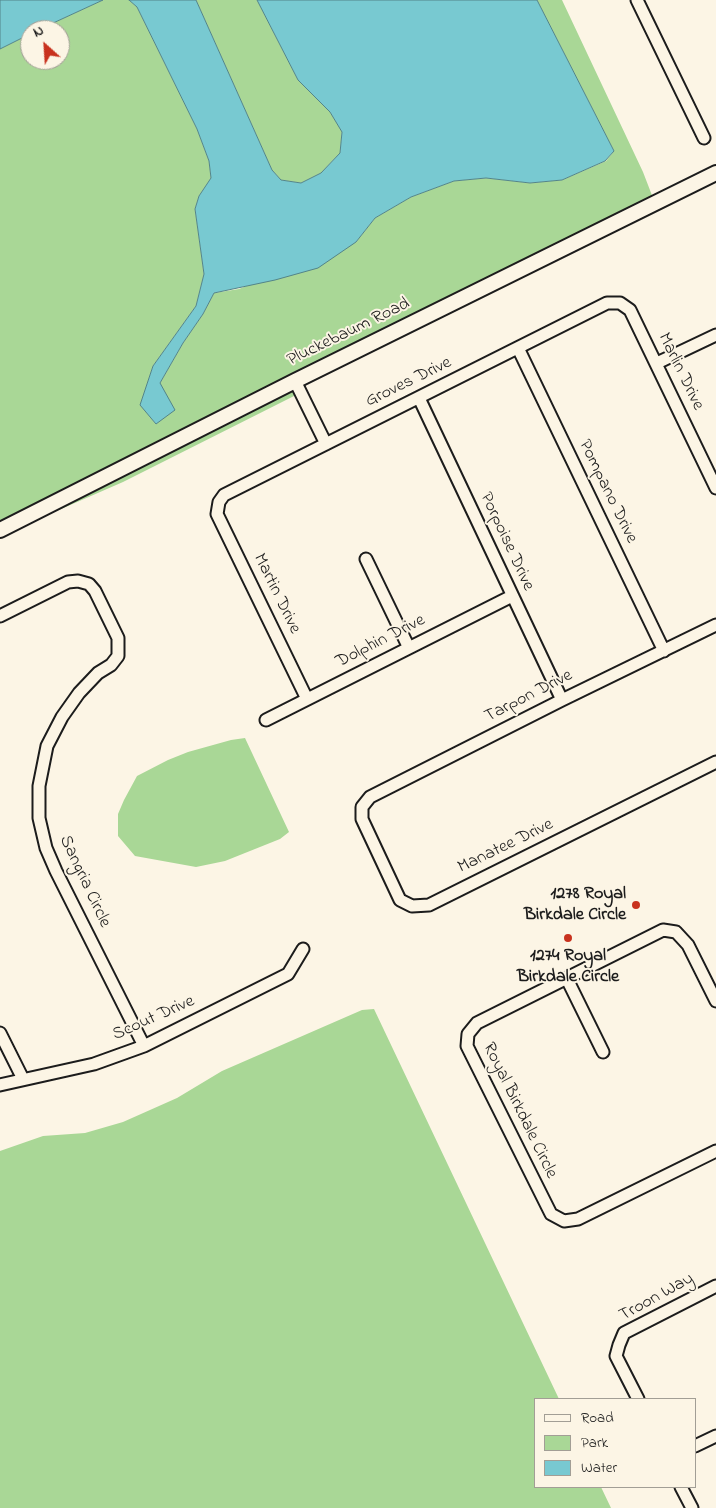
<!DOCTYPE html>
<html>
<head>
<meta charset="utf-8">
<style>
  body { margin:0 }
  #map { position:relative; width:716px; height:1508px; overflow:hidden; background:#fcf5e5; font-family:"Indie Flower",sans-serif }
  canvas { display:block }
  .legend { position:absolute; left:534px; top:1398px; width:162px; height:90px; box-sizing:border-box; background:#fcf5e5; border:1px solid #a29e95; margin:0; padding:6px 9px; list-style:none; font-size:15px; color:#1c1c1c }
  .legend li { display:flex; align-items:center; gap:10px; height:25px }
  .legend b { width:25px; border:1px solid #a29e95 }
  .north { position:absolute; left:20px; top:20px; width:50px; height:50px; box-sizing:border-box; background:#fcf5e5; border:1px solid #a29e95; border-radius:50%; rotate:334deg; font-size:14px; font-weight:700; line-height:20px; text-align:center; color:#1c1c1c }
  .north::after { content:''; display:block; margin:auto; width:18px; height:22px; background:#c8321e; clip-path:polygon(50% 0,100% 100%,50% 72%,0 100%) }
</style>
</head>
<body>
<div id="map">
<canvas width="716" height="1508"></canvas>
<ul class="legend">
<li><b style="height:6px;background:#fcf5e5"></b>Road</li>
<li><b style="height:14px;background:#a9d796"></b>Park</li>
<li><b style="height:14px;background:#78c9d1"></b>Water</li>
</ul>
<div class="north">N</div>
</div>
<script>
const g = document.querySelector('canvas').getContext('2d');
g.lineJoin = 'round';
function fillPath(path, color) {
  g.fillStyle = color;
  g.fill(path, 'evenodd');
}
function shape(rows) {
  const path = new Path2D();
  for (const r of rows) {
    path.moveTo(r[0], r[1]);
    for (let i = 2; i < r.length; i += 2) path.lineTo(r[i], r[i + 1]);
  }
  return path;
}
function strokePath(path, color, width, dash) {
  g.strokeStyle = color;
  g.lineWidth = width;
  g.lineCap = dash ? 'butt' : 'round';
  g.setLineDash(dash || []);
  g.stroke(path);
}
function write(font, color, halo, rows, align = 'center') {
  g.font = font + ' "Indie Flower",sans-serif';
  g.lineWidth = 4;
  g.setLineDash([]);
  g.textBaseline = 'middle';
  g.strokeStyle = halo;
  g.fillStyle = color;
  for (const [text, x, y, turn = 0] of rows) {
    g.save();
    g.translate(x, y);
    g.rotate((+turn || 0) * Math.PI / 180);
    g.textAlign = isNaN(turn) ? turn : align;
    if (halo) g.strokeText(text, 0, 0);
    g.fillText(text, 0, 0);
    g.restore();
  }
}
const green = shape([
  [103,0,129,0,137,7,197,129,209,161,211,178,199,196,195,209,204,274,196,306,153,366,141,405,156,424,160,383,183,343,203,314,214,293,239,289,356,242,375,218,411,197,454,181,486,178,530,183,562,180,606,161,614,151,537,0,562,0,643,172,653,198,0,523,0,49,30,34,30,60,60,60,60,30,38,30],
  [196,0,257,0,298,80,330,112,342,131,340,153,321,173,301,183,281,180,272,170],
  [293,389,296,395,123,482,13,530],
  [245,738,289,832,280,839,225,861,196,867,135,856,118,836,118,814,124,800,137,776,168,760,188,752,231,740],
  [374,1009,559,1399,535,1399,535,1487,601,1487,611,1508,0,1508,0,1151,43,1136,85,1133,123,1122,177,1098,222,1071,362,1010]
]);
const water = shape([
  [0,0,103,0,38,30,30,30,30,34,0,49,0,0],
  [129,0,196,0,272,170,281,180,301,183,321,173,340,153,342,132,330,112,298,80,257,0,537,0,614,151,605,161,562,180,530,183,486,178,454,181,411,197,375,218,356,242,318,268,275,280,214,293,203,314,183,343,160,383,175,410,156,424,140,405,153,366,196,306,204,274,195,209,199,196,211,178,209,161,197,129,137,7,129,0]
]);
const minor = shape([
  [637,0,704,138],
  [518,348,664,651],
  [657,363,716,335],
  [295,381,326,444],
  [419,398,562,700],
  [366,559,409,648],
  [0,616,68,582,78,581,89,584,95,591,118,638,118,656,111,665,98,673,79,693,62,717,47,746,39,786,39,818,46,848,56,871,144,1046],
  [716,625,562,700,370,797,362,807,362,819,400,900,412,906,429,905,716,762],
  [307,699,217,514,219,502,224,495,607,303,620,303,630,310,716,488],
  [266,720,512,596],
  [567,979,603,1052],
  [716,1001,688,945,676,932,663,930,477,1023,468,1034,467,1046,551,1214,564,1221,578,1219,716,1151],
  [0,1033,23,1079],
  [0,1085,94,1064,144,1046,288,974,303,949],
  [638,1399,616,1356,619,1345,624,1333,716,1286],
  [695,1446,716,1436],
  [681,1487,692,1508]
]);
const tertiary = shape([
  [0,530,295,381,716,173]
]);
const markers = [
  [636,905,5,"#c8321e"],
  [568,938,5,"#c8321e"]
];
const streetNames = [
  ["Pluckebaum Road",349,333,-26],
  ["Marlin Drive",680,372,64],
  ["Groves Drive",409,383,-26],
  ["Pompano Drive",607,492,64],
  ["Porpoise Drive",506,542,65],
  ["Martin Drive",276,594,64],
  ["Dolphin Drive",381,642,-27],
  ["Tarpon Drive",529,697,-27],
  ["Manatee Drive",506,847,-26],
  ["Sangria Circle",84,882,65],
  ["Scout Drive",154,1019,-24],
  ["Royal Birkdale Circle",519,1111,64],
  ["Troon Way",657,1298,-29]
];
const poiNames = [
  ["1278 Royal",626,895],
  ["Birkdale Circle",626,916],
  ["1274 Royal",568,957,"center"],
  ["Birkdale Circle",568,978,"center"]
];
fillPath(green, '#a9d796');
fillPath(water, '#78c9d1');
strokePath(water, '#538489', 1);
strokePath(minor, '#1c1c1c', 15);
strokePath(tertiary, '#1c1c1c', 18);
strokePath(minor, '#fcf5e5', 11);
strokePath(tertiary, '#fcf5e5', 14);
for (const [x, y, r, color] of markers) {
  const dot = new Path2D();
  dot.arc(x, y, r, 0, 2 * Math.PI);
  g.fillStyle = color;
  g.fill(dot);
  strokePath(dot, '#fcf5e5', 2);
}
write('18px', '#1c1c1c', '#fcf5e5', streetNames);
write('bold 18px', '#1c1c1c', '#fcf5e5', poiNames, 'right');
</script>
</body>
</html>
